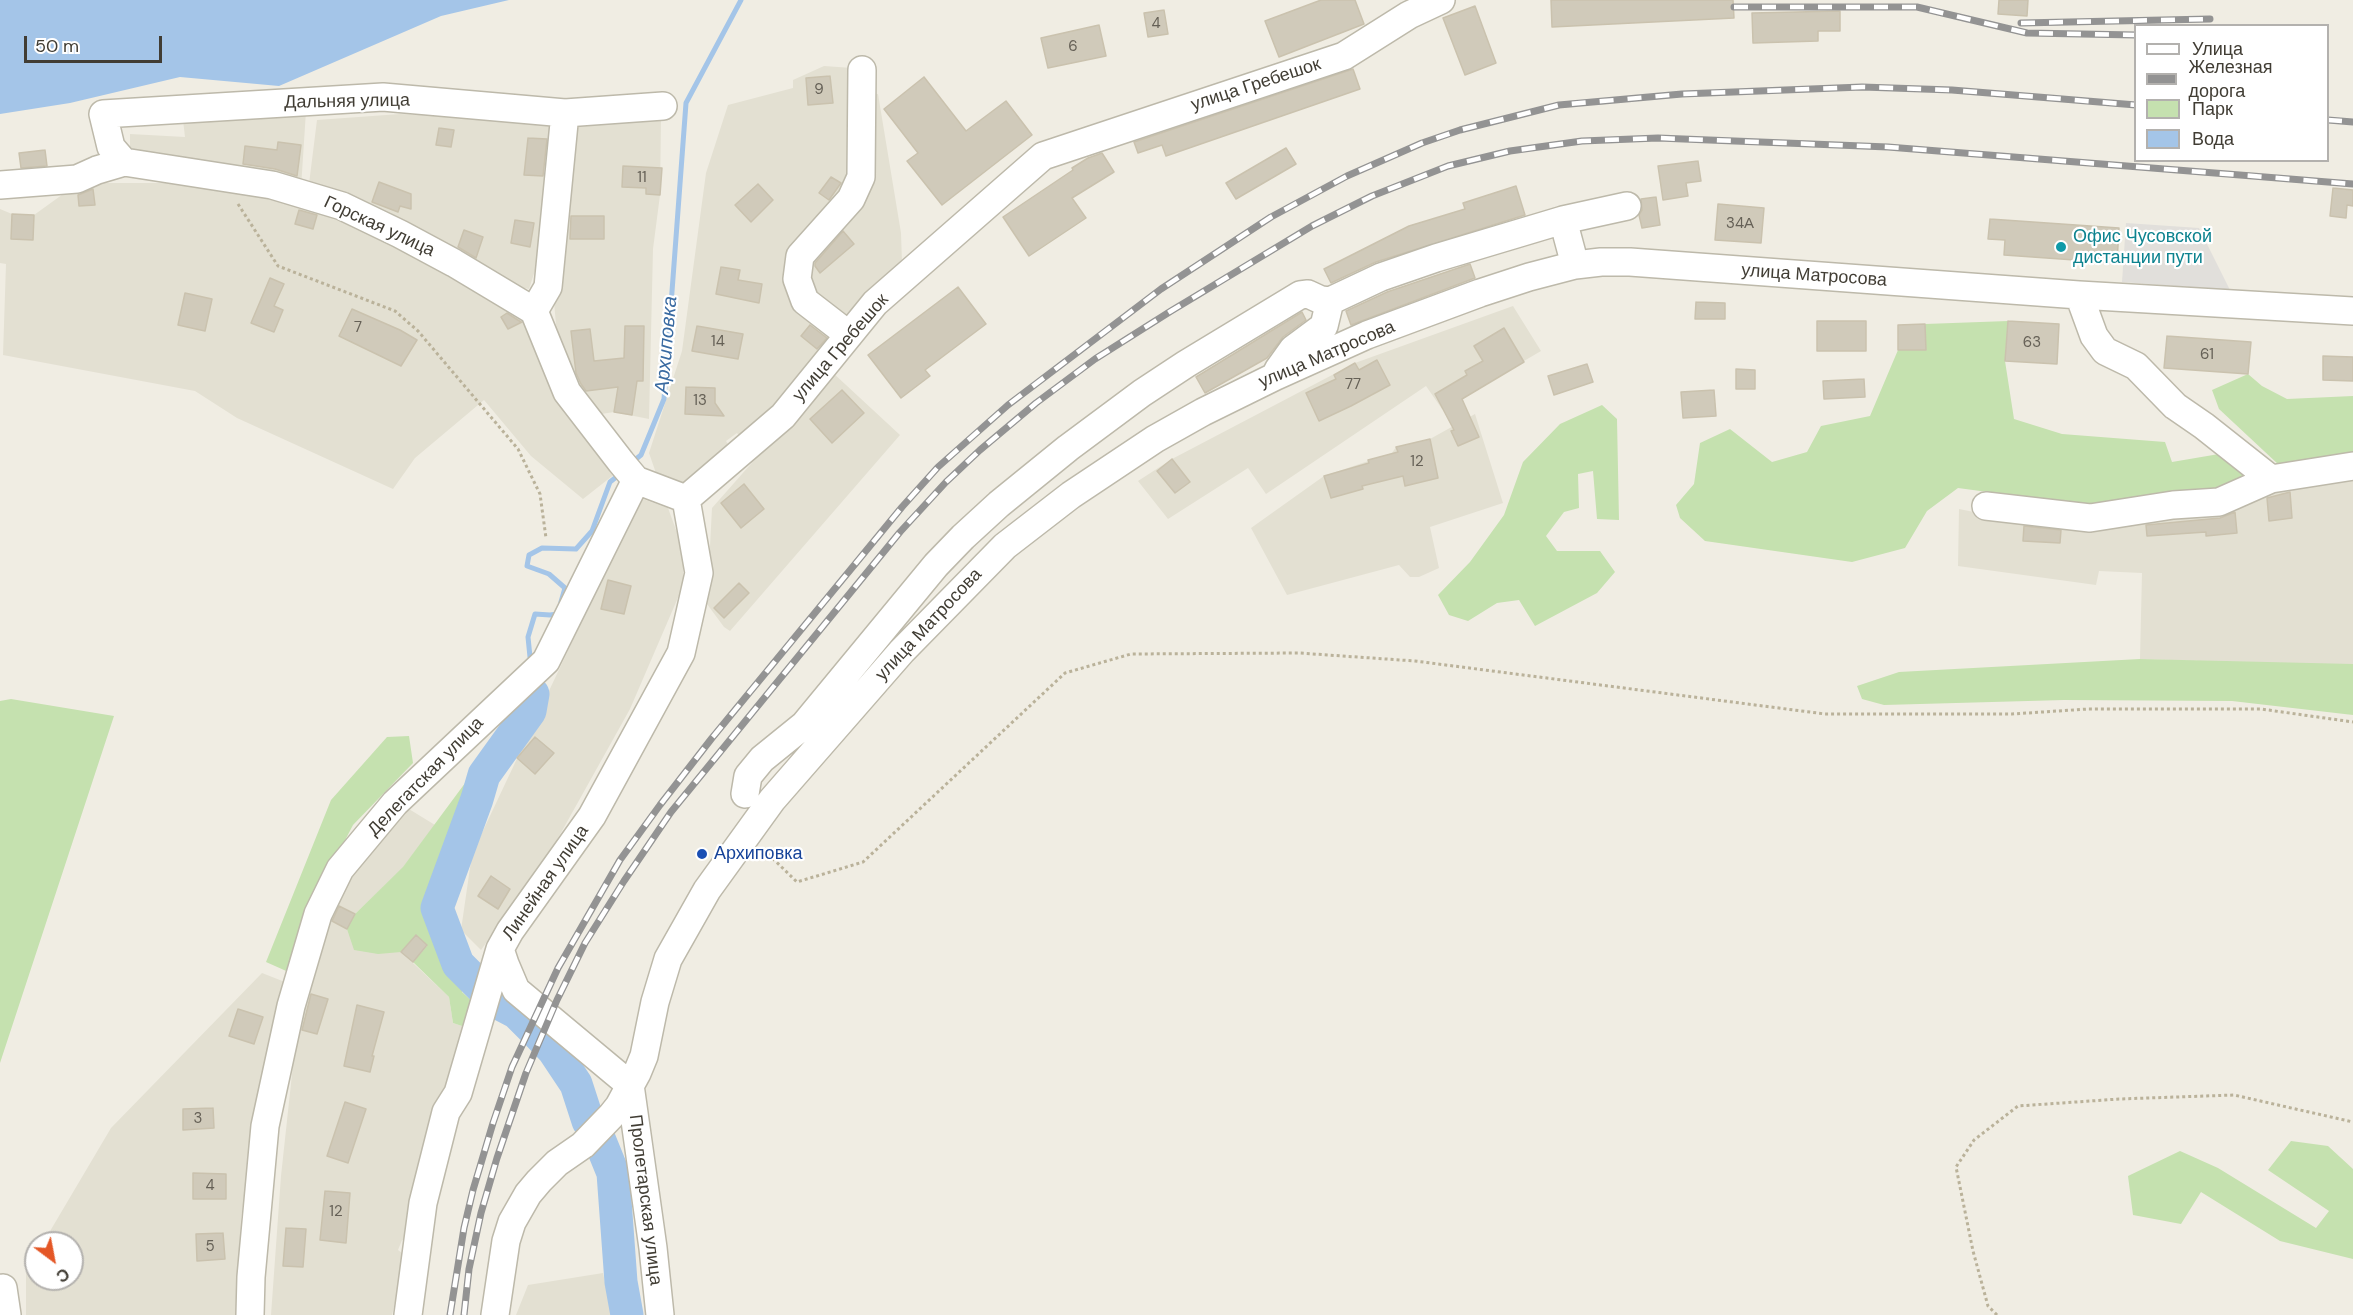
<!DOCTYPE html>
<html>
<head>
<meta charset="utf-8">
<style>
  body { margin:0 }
  #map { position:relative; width:2353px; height:1315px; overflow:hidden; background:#f0ede3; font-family:"DM Sans",sans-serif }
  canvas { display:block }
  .legend { position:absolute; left:2134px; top:24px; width:195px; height:138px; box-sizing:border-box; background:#fff; border:2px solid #b3b1ae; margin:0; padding:8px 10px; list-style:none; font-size:18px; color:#413d34 }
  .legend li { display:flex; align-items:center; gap:12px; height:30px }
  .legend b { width:30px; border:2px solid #b3b1ae }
  .north { position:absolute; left:24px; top:1231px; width:60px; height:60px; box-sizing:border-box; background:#fff; border:2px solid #b3b1ae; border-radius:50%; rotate:148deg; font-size:16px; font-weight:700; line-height:24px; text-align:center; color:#413d34 }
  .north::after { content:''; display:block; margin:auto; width:21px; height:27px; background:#e45726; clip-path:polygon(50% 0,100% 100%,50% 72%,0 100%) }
  .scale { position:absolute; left:24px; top:36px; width:138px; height:27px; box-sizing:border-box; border:3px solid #413d34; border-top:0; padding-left:8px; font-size:18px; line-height:21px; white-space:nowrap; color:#413d34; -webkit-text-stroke:4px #fff; paint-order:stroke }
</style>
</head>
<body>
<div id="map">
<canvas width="2353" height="1315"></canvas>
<ul class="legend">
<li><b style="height:8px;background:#fff"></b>Улица</li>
<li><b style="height:8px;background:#939393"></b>Железная дорога</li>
<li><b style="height:16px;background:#c5e1af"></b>Парк</li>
<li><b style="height:16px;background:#a4c5e8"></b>Вода</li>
</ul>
<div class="north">С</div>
<div class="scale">50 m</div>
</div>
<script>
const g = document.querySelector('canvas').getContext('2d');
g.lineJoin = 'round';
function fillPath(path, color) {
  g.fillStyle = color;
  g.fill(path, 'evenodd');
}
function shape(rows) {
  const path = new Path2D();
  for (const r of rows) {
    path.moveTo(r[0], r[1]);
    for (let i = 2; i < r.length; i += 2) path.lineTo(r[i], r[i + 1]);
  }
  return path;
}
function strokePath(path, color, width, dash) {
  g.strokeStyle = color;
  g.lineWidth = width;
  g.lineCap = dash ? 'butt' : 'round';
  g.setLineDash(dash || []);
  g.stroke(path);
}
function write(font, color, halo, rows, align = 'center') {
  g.font = font + ' "DM Sans",sans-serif';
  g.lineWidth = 4.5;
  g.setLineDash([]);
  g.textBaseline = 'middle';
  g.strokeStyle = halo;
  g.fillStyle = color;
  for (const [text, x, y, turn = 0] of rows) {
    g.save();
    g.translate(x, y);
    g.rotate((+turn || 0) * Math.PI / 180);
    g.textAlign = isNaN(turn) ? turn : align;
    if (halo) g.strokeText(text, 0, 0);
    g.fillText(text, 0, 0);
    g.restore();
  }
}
const residential = shape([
  [824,66,852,68,850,183,790,259,832,339,742,440,737,433,726,441,731,449,687,489,657,476,649,453,682,351,706,173,728,105,793,88,793,80],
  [878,94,901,233,902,263,843,321,812,292,808,258,841,229,866,95],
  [306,111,301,188,130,152,130,134,185,137,183,120],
  [400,114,554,120,541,252,529,289,494,282,309,184,317,120],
  [661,118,660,195,653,249,649,419,614,412,595,415,559,357,553,291,572,121],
  [93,183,198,183,319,206,519,307,616,473,583,499,531,456,484,400,415,458,393,489,237,418,195,391,3,355,6,264,0,263,0,209,12,214,34,215,77,184],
  [1513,306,1541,351,1442,409,1426,386,1266,494,1248,468,1168,519,1138,481,1172,459,1355,363],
  [832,372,900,435,730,631,724,627,707,604,712,508],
  [1475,414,1503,503,1430,527,1439,568,1419,577,1410,577,1399,565,1287,595,1251,528,1324,476,1392,453,1396,447,1430,439],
  [2353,478,2353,666,2140,659,2142,573,2099,571,2096,585,1958,566,1959,509,2024,522,2204,515,2235,512,2266,489],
  [640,498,668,508,683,549,683,586,630,709,548,856,481,950,461,930,472,854],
  [404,806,435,825,403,868,355,914,416,935,427,945,413,963,449,997,453,1023,468,1028,407,1241,402,1240,398,1250,406,1256,392,1315,271,1315,281,1176,297,1028,331,902],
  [262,973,290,984,268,1048,241,1218,239,1315,26,1315,26,1270,36,1254,36,1279,72,1279,72,1243,43,1243,111,1128],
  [603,1273,612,1315,516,1315,528,1285]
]);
const green = shape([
  [2008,321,2005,361,2014,419,2062,434,2165,442,2172,462,2219,454,2247,476,2203,492,2092,506,1958,488,1927,511,1905,548,1852,562,1705,541,1680,518,1676,505,1694,484,1700,443,1730,429,1772,462,1807,452,1821,426,1870,416,1898,350,1926,350,1925,324],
  [2248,374,2262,386,2287,399,2353,396,2353,454,2279,465,2219,409,2212,390],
  [1602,405,1617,419,1619,520,1597,519,1593,471,1578,474,1579,508,1564,512,1546,536,1557,551,1600,551,1615,572,1597,593,1535,626,1519,600,1497,603,1468,621,1449,615,1438,595,1470,562,1504,515,1523,462,1560,424],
  [2140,659,2353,664,2353,715,2232,701,2064,700,1884,705,1862,699,1857,686,1899,672],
  [11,699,114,716,0,1063,0,701],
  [511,714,526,728,487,797,454,884,446,914,463,963,462,992,473,1002,468,1028,453,1023,449,997,413,962,427,946,416,936,401,952,378,954,354,950,347,929,355,914,403,867,474,771],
  [409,736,413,763,353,825,316,896,293,974,266,962,331,800,387,737],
  [2291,1141,2328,1146,2353,1169,2353,1259,2280,1241,2201,1192,2181,1224,2133,1215,2128,1176,2180,1151,2218,1168,2316,1228,2329,1211,2268,1170]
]);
const parking = shape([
  [2126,223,2199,228,2230,290,2122,282]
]);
const water = shape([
  [0,0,509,0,441,16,279,86,180,77,70,103,0,114]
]);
const stream = shape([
  [631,463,641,455,664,399,686,103,741,0],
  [561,602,565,588,549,574,527,566,529,555,542,548,576,549,592,531,610,482,620,474],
  [530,657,528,637,535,614,550,615,558,614,559,611]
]);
const river = shape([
  [533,694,530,711,484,775,477,799,437,908,458,964,496,1002,517,1013,536,1032,554,1051,576,1084,588,1121,600,1141,613,1173,621,1282,627,1315]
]);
const building = shape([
  [1321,0,1355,0,1364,24,1279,57,1265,21,1321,0],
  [1551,0,1733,0,1734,18,1552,27,1551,0],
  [1999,0,2028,0,2027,16,1998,14,1999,0],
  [1475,6,1496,63,1465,75,1443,18,1475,6],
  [1164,10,1168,34,1148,37,1144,13,1164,10],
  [1840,11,1840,31,1818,31,1818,41,1753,43,1752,13,1840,11],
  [1099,25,1106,56,1048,68,1041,38,1099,25],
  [1353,69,1360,89,1166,156,1162,145,1138,153,1134,142,1353,69],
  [830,76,833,103,808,105,806,78,830,76],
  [924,77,966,131,1006,101,1032,135,942,205,907,161,918,153,884,109,924,77],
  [439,128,454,130,451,147,436,145,439,128],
  [528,138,547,139,543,176,524,175,528,138],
  [278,142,301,145,297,176,275,169,243,164,245,146,277,150,278,142],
  [1286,148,1296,164,1236,199,1226,183,1286,148],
  [45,150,47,166,21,168,19,153,45,150],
  [1102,153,1114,172,1072,198,1086,218,1029,256,1003,217,1073,170,1072,168,1088,158,1102,153],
  [1698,161,1701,181,1686,183,1688,196,1663,200,1658,166,1698,161],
  [623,166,662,168,660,195,646,194,646,188,622,187,623,166],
  [831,177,841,183,829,200,819,193,831,177],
  [379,182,411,194,411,209,400,206,398,212,372,202,379,182],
  [758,184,773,200,751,222,735,205,758,184],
  [1516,186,1525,215,1376,262,1331,283,1324,269,1409,226,1465,209,1463,203,1516,186],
  [2333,188,2353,190,2353,206,2347,205,2346,218,2330,216,2333,188],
  [93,189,95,205,79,206,78,195,93,189],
  [1656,197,1660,225,1642,228,1639,215,1642,210,1641,199,1656,197],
  [1718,204,1764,208,1761,243,1715,240,1718,204],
  [299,210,317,215,313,229,295,224,299,210],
  [12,214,34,215,33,240,11,239,12,214],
  [571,216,604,216,604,239,570,239,571,216],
  [1990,219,2119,228,2117,263,2004,255,2005,240,1988,239,1990,219],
  [515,220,534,223,530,247,511,243,515,220],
  [464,230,483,237,476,258,458,247,464,230],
  [843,231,854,244,820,273,815,266,815,263,843,231],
  [1470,264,1475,278,1351,325,1346,311,1387,292,1470,264],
  [721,267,740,270,738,280,762,284,759,303,716,294,721,267],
  [270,278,284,284,274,306,283,310,274,332,251,323,270,278],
  [958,287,986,324,925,370,930,376,901,398,868,355,958,287],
  [185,293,212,299,205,331,178,325,185,293],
  [1696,302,1725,303,1725,319,1695,319,1696,302],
  [352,309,400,330,417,340,401,366,339,336,352,309],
  [1302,312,1306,320,1283,337,1267,358,1205,393,1196,377,1302,312],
  [507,313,521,322,522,322,508,329,501,317,507,313],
  [1817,321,1866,321,1866,351,1817,351,1817,321],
  [2008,321,2059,324,2057,364,2005,361,2008,321],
  [1925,324,1926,350,1898,350,1898,325,1925,324],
  [810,325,827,338,817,349,801,336,810,325],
  [625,326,644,326,643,381,637,381,632,415,614,412,618,387,586,391,581,384,576,373,571,331,590,329,594,361,624,358,625,326],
  [697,326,743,334,738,359,692,351,697,326],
  [1504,328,1524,362,1462,399,1479,437,1458,446,1451,431,1454,430,1435,394,1467,375,1465,371,1483,361,1474,346,1504,328],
  [2167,336,2251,342,2248,374,2164,368,2167,336],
  [2323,356,2353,357,2353,381,2323,380,2323,356],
  [1377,360,1390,385,1351,406,1319,421,1306,393,1336,379,1334,375,1355,363,1359,370,1377,360],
  [1587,364,1593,382,1554,395,1548,376,1587,364],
  [1736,369,1755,370,1755,389,1736,389,1736,369],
  [1864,379,1865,397,1824,399,1823,381,1864,379],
  [686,387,715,388,715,403,724,416,685,414,686,387],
  [842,390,864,413,832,443,810,419,842,390],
  [1714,390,1716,416,1683,418,1681,392,1714,390],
  [1430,439,1438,478,1405,486,1403,476,1362,486,1363,489,1331,498,1324,476,1369,463,1368,460,1398,452,1396,447,1430,439],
  [1172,459,1190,482,1175,493,1157,471,1172,459],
  [744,484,764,509,741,528,721,503,744,484],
  [2290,492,2292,518,2269,521,2267,498,2290,492],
  [2235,512,2237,533,2206,536,2206,532,2147,536,2146,525,2220,518,2235,512],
  [2024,526,2061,530,2060,543,2023,541,2024,526],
  [608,580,631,586,624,614,601,609,608,580],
  [739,583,749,593,724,618,714,608,739,583],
  [535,737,554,753,535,774,517,758,535,737],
  [491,876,510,889,498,909,478,896,491,876],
  [339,906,355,914,347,929,332,921,339,906],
  [416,935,427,945,413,962,401,952,416,935],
  [311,994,328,999,317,1034,302,1030,311,994],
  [357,1005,384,1012,372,1056,374,1056,370,1072,344,1066,357,1005],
  [238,1009,263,1017,254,1044,229,1036,238,1009],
  [345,1102,366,1109,348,1163,327,1156,345,1102],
  [213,1108,214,1128,183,1130,183,1109,213,1108],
  [193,1173,226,1174,226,1199,193,1199,193,1173],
  [325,1191,350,1193,346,1243,320,1240,325,1191],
  [286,1228,306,1229,303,1267,283,1266,286,1228],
  [223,1233,225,1259,197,1261,196,1234,223,1233]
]);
const path = shape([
  [238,204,278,266,395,311,418,331,518,449,540,494,546,538],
  [764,850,797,882,863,862,1065,673,1131,654,1299,653,1415,661,1825,714,2012,714,2088,709,2261,709,2353,722],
  [1997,1315,1988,1306,1973,1251,1956,1167,1974,1140,2018,1106,2119,1099,2234,1095,2353,1122]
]);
const minor = shape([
  [0,185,77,179,97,170,124,162],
  [1563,220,1627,206],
  [2079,295,2094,336,2105,351,2136,366,2175,406,2204,426,2271,479],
  [534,311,454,263,400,234,342,206,272,185,124,162,111,147,103,114,383,97,565,113,663,106],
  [534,311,567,392,621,462,636,480,686,499],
  [534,311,548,287,565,113],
  [849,335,805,301,797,279,800,256,851,199,861,177,862,70],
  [1278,370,1293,349,1324,326,1330,301],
  [686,499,783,416,875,303,1043,156,1344,56,1409,15,1441,0],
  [1986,506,2090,518,2173,505,2219,502,2271,479,2353,466],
  [745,794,748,776,762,759,804,725,936,565,963,537,999,504,1068,448,1142,393,1186,364,1300,295,1308,294,1321,300,1330,301,1381,277,1436,258,1563,220,1575,265],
  [500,949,505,964,516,990,630,1085],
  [630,1085,653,1248,660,1315],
  [3,1288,7,1315],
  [250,1315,251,1277,265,1126,291,1006,318,914,340,869,395,803,546,661,636,480],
  [408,1315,423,1203,446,1112,458,1093,500,949,510,931,592,816,681,653,699,573,686,499],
  [495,1315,506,1241,512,1222,528,1194,539,1181,557,1163,583,1145,611,1116,619,1106,637,1073,644,1056,655,1002,668,959,707,890,772,800,902,651,1005,546,1071,495,1155,439,1203,412,1276,376,1367,335,1480,293,1529,277,1575,265,1601,262,1630,262,2079,295,2353,311]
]);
const rail = shape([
  [1734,7,1917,7,2027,33,2136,35],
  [2021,23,2210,19],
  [2328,120,2353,122],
  [450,1315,464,1228,473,1190,493,1123,512,1067,558,968,620,860,660,805,712,738,902,507,938,467,1008,405,1161,289,1271,217,1347,176,1422,143,1460,130,1559,105,1682,94,1862,87,1952,90,2136,105],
  [464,1315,469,1269,481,1213,497,1158,526,1073,557,1000,585,943,624,881,671,812,900,532,946,482,980,450,1036,403,1095,359,1171,311,1312,226,1372,196,1448,166,1510,151,1582,141,1658,138,1888,147,2353,184]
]);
const markers = [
  [2061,247,6,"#0f9aa8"],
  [702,854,6,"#1a4fb4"]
];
const numberNames = [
  ["4",1156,24],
  ["6",1073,47],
  ["9",819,90],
  ["11",642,178],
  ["34А",1740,224],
  ["7",358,328],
  ["14",718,342],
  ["63",2032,343],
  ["61",2207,355],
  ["77",1353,385],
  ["13",700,401],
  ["12",1417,462],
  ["3",198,1119],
  ["4",210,1186],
  ["12",336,1212],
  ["5",210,1247]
];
const streetNames = [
  ["улица Гребешок",1256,85,-18],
  ["Дальняя улица",347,102,-1],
  ["Горская улица",379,227,25],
  ["улица Матросова",1814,276,4],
  ["улица Гребешок",841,348,-49],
  ["улица Матросова",1327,355,-23],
  ["улица Матросова",929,625,-47],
  ["Делегатская улица",426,777,-46],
  ["Линейная улица",546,883,-55],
  ["Пролетарская улица",645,1200,83]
];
const cultureNames = [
  ["Офис Чусовской",2073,237],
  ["дистанции пути",2073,258]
];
const transitNames = [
  ["Архиповка",714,854]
];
const waterNames = [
  ["Архиповка",667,345,-85]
];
fillPath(residential, '#e3e0d2');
fillPath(green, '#c5e1af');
fillPath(parking, '#e1dfdb');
fillPath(water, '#a4c5e8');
strokePath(stream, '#a4c5e8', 5);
strokePath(river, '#a4c5e8', 33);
fillPath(building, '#d0caba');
strokePath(building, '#cac2ae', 1.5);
strokePath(minor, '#bdb9aa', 30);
strokePath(path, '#bab29a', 3, [3, 3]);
strokePath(minor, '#fff', 27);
strokePath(rail, '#939393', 7);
strokePath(rail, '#fff', 4.5, [14]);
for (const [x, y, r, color] of markers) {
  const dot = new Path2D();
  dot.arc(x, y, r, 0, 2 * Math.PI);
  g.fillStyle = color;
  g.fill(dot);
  strokePath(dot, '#fff', 2);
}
write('15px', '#656056', null, numberNames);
write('18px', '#413d34', '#fff', streetNames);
write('18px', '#0d838f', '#fff', cultureNames, 'left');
write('18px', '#164399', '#fff', transitNames, 'left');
write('italic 20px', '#396aa1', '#fff', waterNames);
</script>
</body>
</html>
